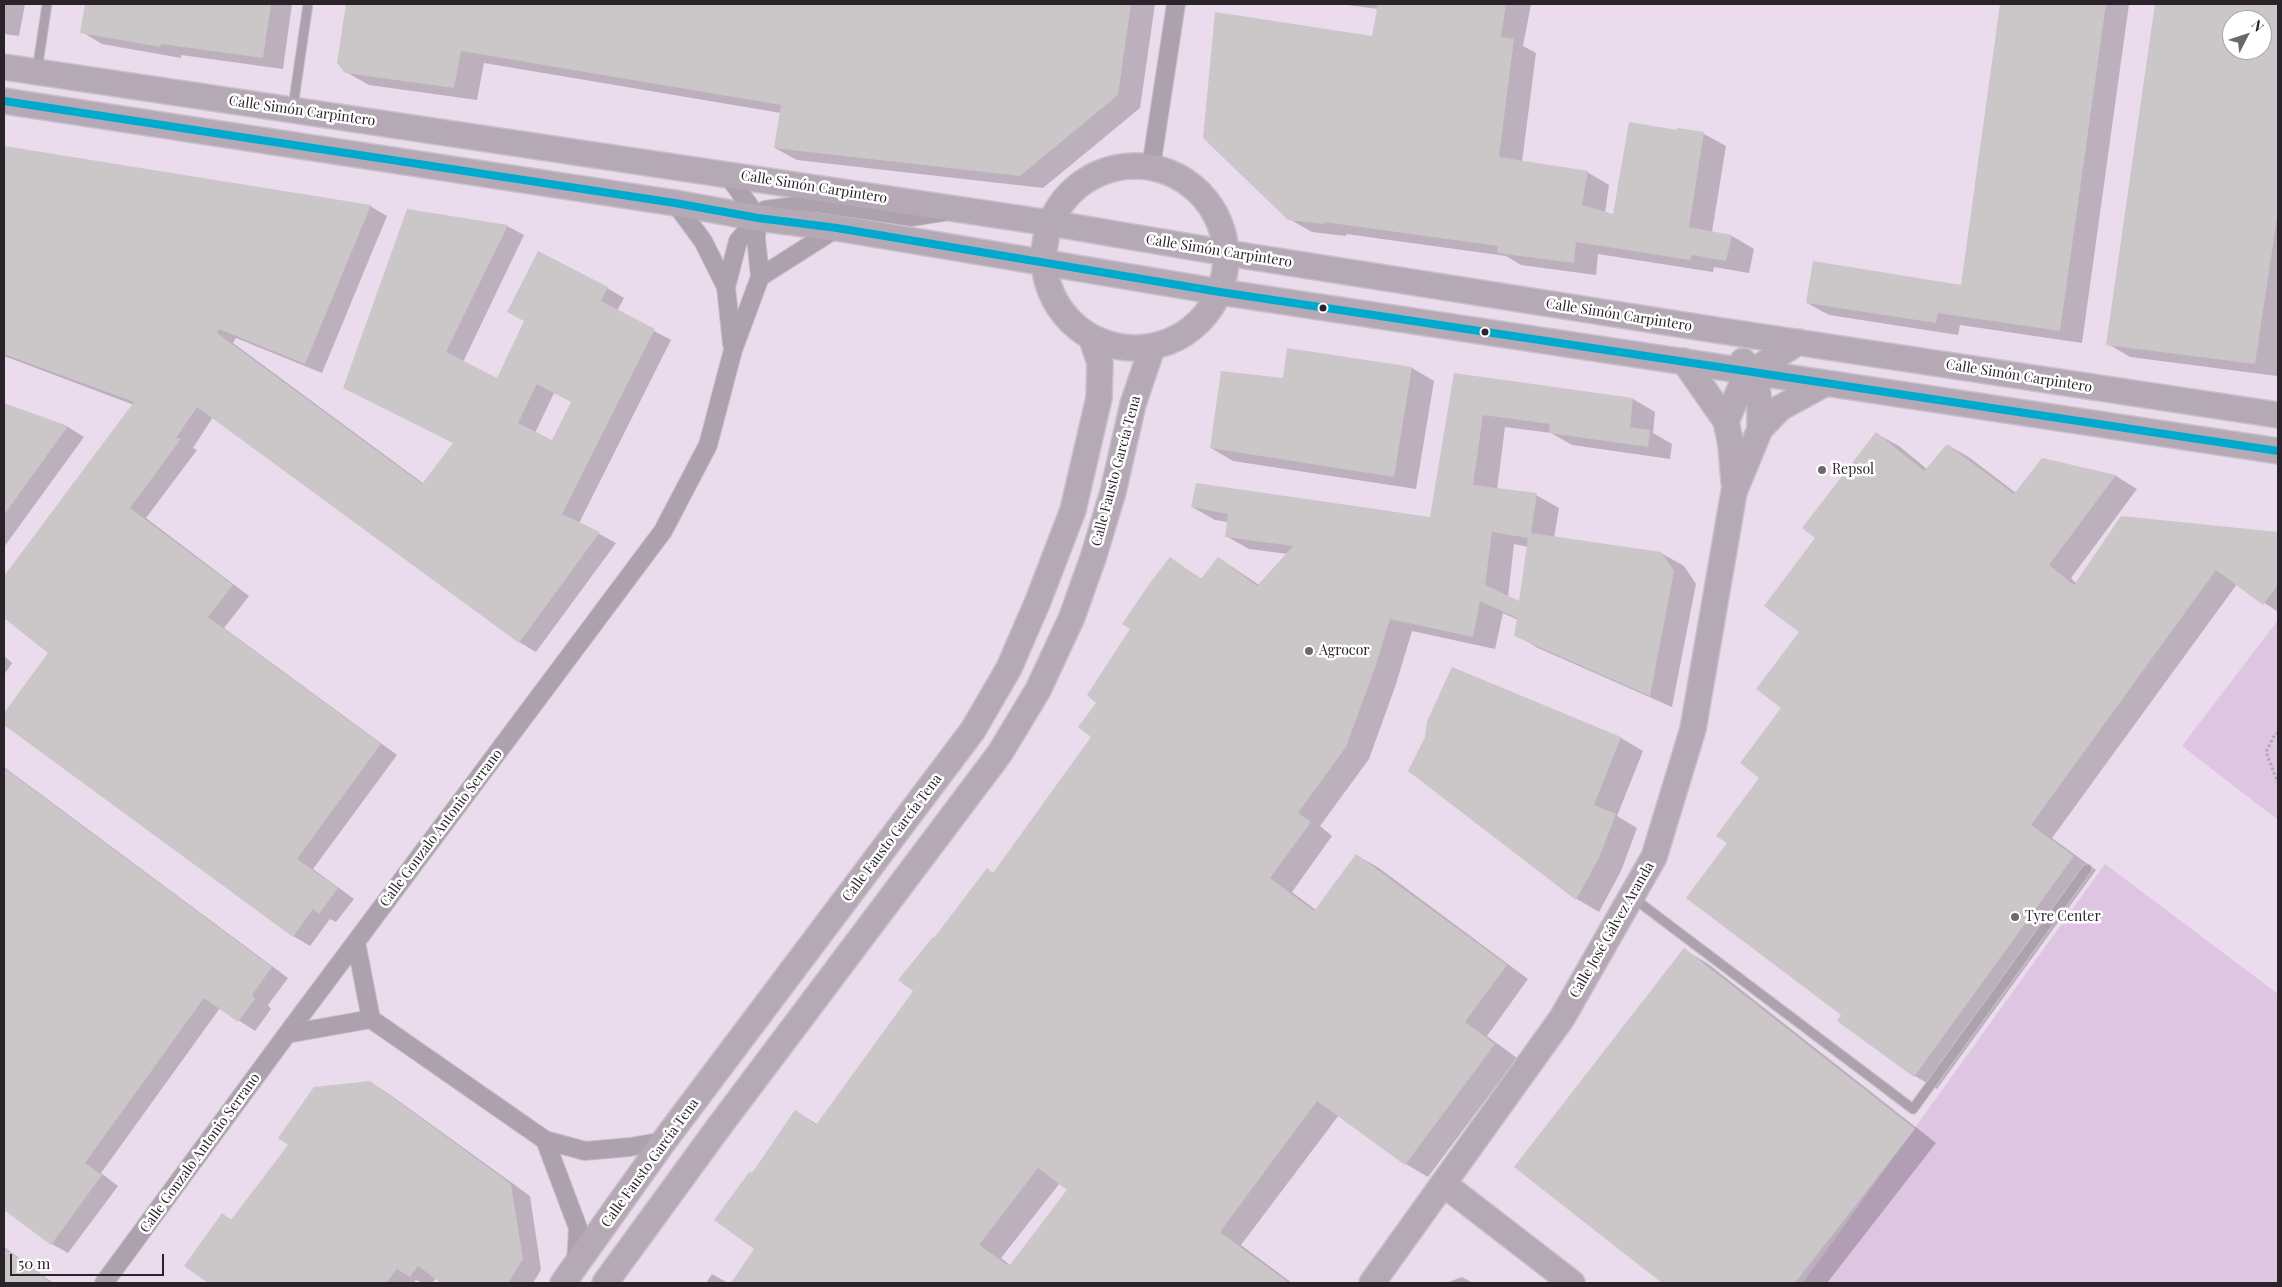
<!DOCTYPE html>
<html>
<head>
<meta charset="utf-8">
<style>
  body { margin:0 }
  #map { position:relative; width:2282px; height:1287px; overflow:hidden; background:#ebe3ec; font-family:"Playfair Display",serif }
  canvas { display:block }
  .frame { position:absolute; inset:0; border:5px solid #2a242a; pointer-events:none }
  .north { position:absolute; left:2222px; top:10px; width:50px; height:50px; box-sizing:border-box; background:#fff; border:1px solid #aaa7aa; border-radius:50%; rotate:49deg; font-size:14px; font-weight:700; line-height:20px; text-align:center; color:#2a242a }
  .north::after { content:''; display:block; margin:auto; width:18px; height:22px; background:#6e676e; clip-path:polygon(50% 0,100% 100%,50% 72%,0 100%) }
  .scale { position:absolute; left:10px; top:1254px; width:154px; height:22px; box-sizing:border-box; border:2px solid #2a242a; border-top:0; padding-left:6px; font-size:15px; line-height:18px; white-space:nowrap; color:#2a242a; -webkit-text-stroke:4px #fff; paint-order:stroke }
</style>
</head>
<body>
<div id="map">
<canvas width="2282" height="1287"></canvas>
<div class="frame"></div>
<div class="north">N</div>
<div class="scale">50 m</div>
</div>
<script>
const g = document.querySelector('canvas').getContext('2d');
g.lineJoin = 'round';
function fillPath(path, color) {
  g.fillStyle = color;
  g.fill(path, 'evenodd');
}
function shape(rows) {
  const path = new Path2D();
  for (const r of rows) {
    if (r.length === 3) {
      path.moveTo(r[0] + r[2], r[1]);
      path.arc(r[0], r[1], r[2], 0, 2 * Math.PI);
      continue;
    }
    path.moveTo(r[0], r[1]);
    for (let i = 2; i < r.length; i += 2) path.lineTo(r[i], r[i + 1]);
  }
  return path;
}
function strokePath(path, color, width, dash) {
  g.strokeStyle = color;
  g.lineWidth = width;
  g.lineCap = dash ? 'butt' : 'round';
  g.setLineDash(dash || []);
  g.stroke(path);
}
function write(font, color, halo, rows, align = 'center') {
  g.font = font + ' "Playfair Display",serif';
  g.lineWidth = 5;
  g.setLineDash([]);
  g.textBaseline = 'middle';
  g.strokeStyle = halo;
  g.fillStyle = color;
  for (const [text, x, y, turn = 0] of rows) {
    g.save();
    g.translate(x, y);
    g.rotate((+turn || 0) * Math.PI / 180);
    g.textAlign = isNaN(turn) ? turn : align;
    if (halo) g.strokeText(text, 0, 0);
    g.fillText(text, 0, 0);
    g.restore();
  }
}
const built = shape([
  [4,4,2278,4,2278,1283,4,1283],
  [2232,20,2262,20,2262,50,2232,50]
]);
const green = shape([
  [2278,620,2278,820,2182,746],
  [2105,864,2278,994,2278,1283,1803,1283]
]);
const shadow = shape([
  [4,4,25,4,19,36,4,34],
  [86,4,292,4,283,69,181,55,181,58,102,44,82,32],
  [347,4,1155,4,1140,108,1043,188,797,160,775,148,781,113,484,63,477,100,369,85,346,72,338,63],
  [1339,4,1531,4,1523,46,1536,53,1522,162,1587,172,1609,185,1605,213,1614,215,1678,129,1704,134,1726,146,1712,232,1732,236,1754,249,1749,273,1714,267,1713,272,1598,254,1596,275,1521,265,1506,256,1346,234,1346,236,1312,232,1289,219,1373,37,1378,9],
  [2001,4,2129,4,2082,343,1960,325,1958,335,1829,315,1807,303,1962,287],
  [2156,4,2278,4,2277,376,2130,357,2108,344],
  [2232,20,2262,20,2262,50,2232,50],
  [4,147,370,206,387,216,322,373,236,338,233,343,424,484,454,443,362,397,507,226,524,235,463,362,498,379,607,288,624,298,617,311,671,340,579,523,616,543,536,652,519,642,213,417,193,448,197,450,146,518,249,596,224,628,397,755,313,869,354,899,336,922,330,919,310,946,293,936,4,723,4,715,50,653,4,617,4,579,134,405,4,356],
  [554,393,573,402,553,442,535,433],
  [1288,349,1412,368,1434,381,1416,489,1233,461,1211,448,1284,379],
  [1455,374,1633,399,1655,412,1653,433,1672,444,1670,459,1572,445,1551,433,1505,427,1497,490,1536,495,1559,508,1554,538,1661,553,1684,566,1696,584,1672,707,1538,648,1516,635,1518,620,1503,613,1495,649,1412,631,1396,684,1369,759,1320,826,1332,836,1292,892,1316,910,1356,855,1379,868,1528,979,1487,1036,1517,1058,1428,1177,1406,1164,1339,1115,1241,1245,1292,1283,733,1283,756,1249,753,1174,796,1111,818,1125,914,991,934,939,987,870,994,873,1093,737,1098,703,1132,628,1170,559,1202,579,1219,558,1259,585,1288,554,1249,549,1226,536,1228,522,1215,520,1192,507,1431,519],
  [1514,544,1528,547,1520,603,1508,597],
  [1060,1183,1068,1189,1011,1266,1001,1258],
  [4,404,68,427,84,437,4,547],
  [1877,434,1899,446,1927,469,1948,445,1970,458,2016,493,2043,460,2116,476,2137,489,2071,578,2076,583,2122,518,2278,534,2278,612,2237,584,2052,838,2096,870,1937,1089,1915,1076,1839,1021,1843,1015,1728,843,1761,777,1782,708,1801,631,1817,537],
  [4,656,12,663,4,675],
  [1452,669,1621,738,1643,751,1617,816,1637,828,1621,871,1599,912,1577,899,1410,771,1426,738],
  [4,767,288,978,268,1005,271,1009,255,1031,220,1008,101,1173,118,1186,68,1253,52,1244,4,1209],
  [1684,950,1707,963,1936,1143,1827,1283,1664,1283,1515,1167],
  [370,1082,389,1094,530,1196,541,1270,533,1283,443,1283,436,1278,432,1283,422,1283,416,1280,413,1283,210,1283,186,1266,223,1215,232,1220],
  [4,1247,53,1283,4,1283],
  [712,1274,728,1283,706,1283],
  [1462,1277,1473,1283,1446,1283]
]);
const building = shape([
  [85,4,271,4,263,58,161,44,160,47,80,33],
  [346,4,1131,4,1118,95,1020,176,774,148,781,105,461,51,454,88,345,73,337,63],
  [1378,4,1506,4,1501,37,1514,39,1499,157,1588,171,1582,205,1613,214,1629,122,1677,130,1677,128,1704,132,1689,227,1732,235,1726,261,1692,255,1690,260,1576,242,1574,263,1497,253,1498,246,1324,222,1324,224,1288,220,1203,138,1215,12,1372,36],
  [2000,4,2106,4,2060,331,1938,313,1936,323,1806,303,1813,261,1961,285],
  [2155,4,2278,4,2278,211,2255,364,2106,345],
  [2232,20,2262,20,2262,50,2232,50],
  [4,146,371,205,305,364,219,329,217,333,422,484,453,443,343,388,407,209,508,225,446,352,497,378,524,321,507,312,538,251,608,287,601,301,655,329,562,514,600,532,519,643,197,407,176,438,181,439,130,508,233,585,208,617,381,744,297,859,338,888,319,914,313,909,293,937,4,725,4,713,48,653,4,618,4,576,134,402,4,354],
  [537,384,571,402,552,440,518,423],
  [1287,348,1412,367,1394,477,1210,448,1221,371,1283,378],
  [1454,373,1633,398,1630,427,1650,430,1648,447,1549,433,1550,424,1483,415,1473,485,1537,493,1531,533,1661,552,1674,571,1650,696,1514,636,1517,618,1480,601,1473,637,1390,619,1374,671,1346,747,1298,813,1311,822,1270,878,1314,911,1356,854,1507,965,1465,1022,1495,1044,1405,1165,1317,1101,1220,1232,1289,1283,731,1283,754,1249,714,1220,750,1171,752,1173,795,1110,816,1125,913,991,898,980,933,937,934,938,987,868,993,873,1091,737,1078,727,1096,703,1087,695,1130,629,1122,624,1150,583,1170,557,1201,579,1218,557,1257,586,1293,546,1225,537,1228,514,1191,507,1196,483,1430,517],
  [1492,532,1528,538,1519,601,1485,585],
  [1038,1168,1067,1190,1009,1266,979,1245],
  [4,403,68,426,4,515],
  [1876,432,1924,471,1947,444,2014,494,2042,458,2116,475,2049,565,2074,585,2121,516,2278,532,2278,585,2263,605,2216,570,2031,825,2074,856,1914,1077,1837,1021,1841,1015,1686,898,1727,843,1716,836,1759,778,1740,763,1781,708,1756,689,1799,632,1764,606,1815,538,1802,528],
  [1452,667,1621,737,1594,805,1616,814,1599,858,1576,900,1408,771,1425,737,1427,721],
  [4,768,272,967,252,995,255,999,238,1022,204,998,85,1163,102,1175,51,1245,4,1210],
  [1684,948,1915,1129,1795,1283,1662,1283,1514,1167],
  [370,1081,511,1184,523,1259,508,1283,441,1283,418,1266,410,1277,397,1269,386,1283,208,1283,184,1266,222,1213,231,1220,288,1145,278,1138,314,1087],
  [4,1248,51,1283,4,1283]
]);
const path = shape([
  [2278,733,2275,734,2266,752,2278,783]
]);
const lane = shape([
  [37,71,47,4],
  [293,107,308,4],
  [1632,897,1913,1109,2087,869]
]);
const street = shape([
  [1151,167,1176,4],
  [727,174,758,218],
  [675,203,703,241,726,287],
  [760,277,837,228],
  [732,344,726,287,738,241,765,210,817,203,912,217,943,212],
  [356,942,371,1019,545,1140,585,1151,630,1147,664,1141],
  [287,1034,371,1019],
  [545,1140,578,1228,576,1264],
  [104,1283,287,1034,663,531,708,445,733,350,760,277,756,238,758,218]
]);
const secondary = shape([
  [4,67,1050,223,1227,253,1716,330,2278,415],
  [4,101,675,203,758,218,837,228,1220,292,2278,451],
  [1135,257,91],
  [1684,361,1726,421,1731,445,1734,482],
  [1743,361,1752,372,1757,388,1760,408,1760,429],
  [1726,421,1741,387,1752,372,1798,342],
  [1445,1185,1572,1283],
  [563,1283,664,1141,973,730,1009,668,1038,601,1073,510,1099,398,1100,363,1092,339],
  [605,1283,718,1128,1000,753,1038,690,1072,617,1093,558,1113,492,1133,404,1152,348],
  [1372,1283,1562,1018,1654,857,1693,729,1734,492,1760,429,1780,408,1826,383]
]);
const bus1 = shape([
  [4,101,675,203,758,218,837,228,1220,292,2278,451]
]);
const markers = [
  [1323,308,4.5,"#2a242a"],
  [1485,332,4.5,"#2a242a"],
  [1822,470,5,"#6e676e"],
  [1309,651,5,"#6e676e"],
  [2015,917,5,"#6e676e"]
];
const streetNames = [
  ["Calle Simón Carpintero",302,111,8],
  ["Calle Simón Carpintero",814,187,9],
  ["Calle Simón Carpintero",1219,251,9],
  ["Calle Simón Carpintero",1619,315,9],
  ["Calle Simón Carpintero",2019,376,9],
  ["Calle Fausto García Tena",1116,471,-75],
  ["Calle Gonzalo Antonio Serrano",441,828,-53],
  ["Calle Fausto García Tena",892,838,-53],
  ["Calle José Gálvez Aranda",1612,930,-60],
  ["Calle Gonzalo Antonio Serrano",200,1153,-54],
  ["Calle Fausto García Tena",650,1163,-54]
];
const poiNames = [
  ["Repsol",1832,470],
  ["Agrocor",1319,651],
  ["Tyre Center",2025,917]
];
fillPath(built, '#ebdced');
fillPath(green, '#dec5e1');
fillPath(shadow, '#0003');
fillPath(building, '#cbc6c7');
strokePath(lane, '#c7c1c8', 11);
strokePath(street, '#c7c1c8', 20);
strokePath(secondary, '#c7c1c8', 28);
strokePath(path, '#b1a8b1', 3, [2.5, 2.5]);
strokePath(lane, '#aca1ad', 9);
strokePath(street, '#aca1ad', 18);
strokePath(secondary, '#b5a9b6', 25);
strokePath(bus1, '#00a9ce', 8);
for (const [x, y, r, color] of markers) {
  const dot = new Path2D();
  dot.arc(x, y, r, 0, 2 * Math.PI);
  g.fillStyle = color;
  g.fill(dot);
  strokePath(dot, '#fff', 2);
}
write('14px', '#2a242a', '#fff', streetNames);
write('14px', '#2a242a', '#fff', poiNames, 'left');
</script>
</body>
</html>
